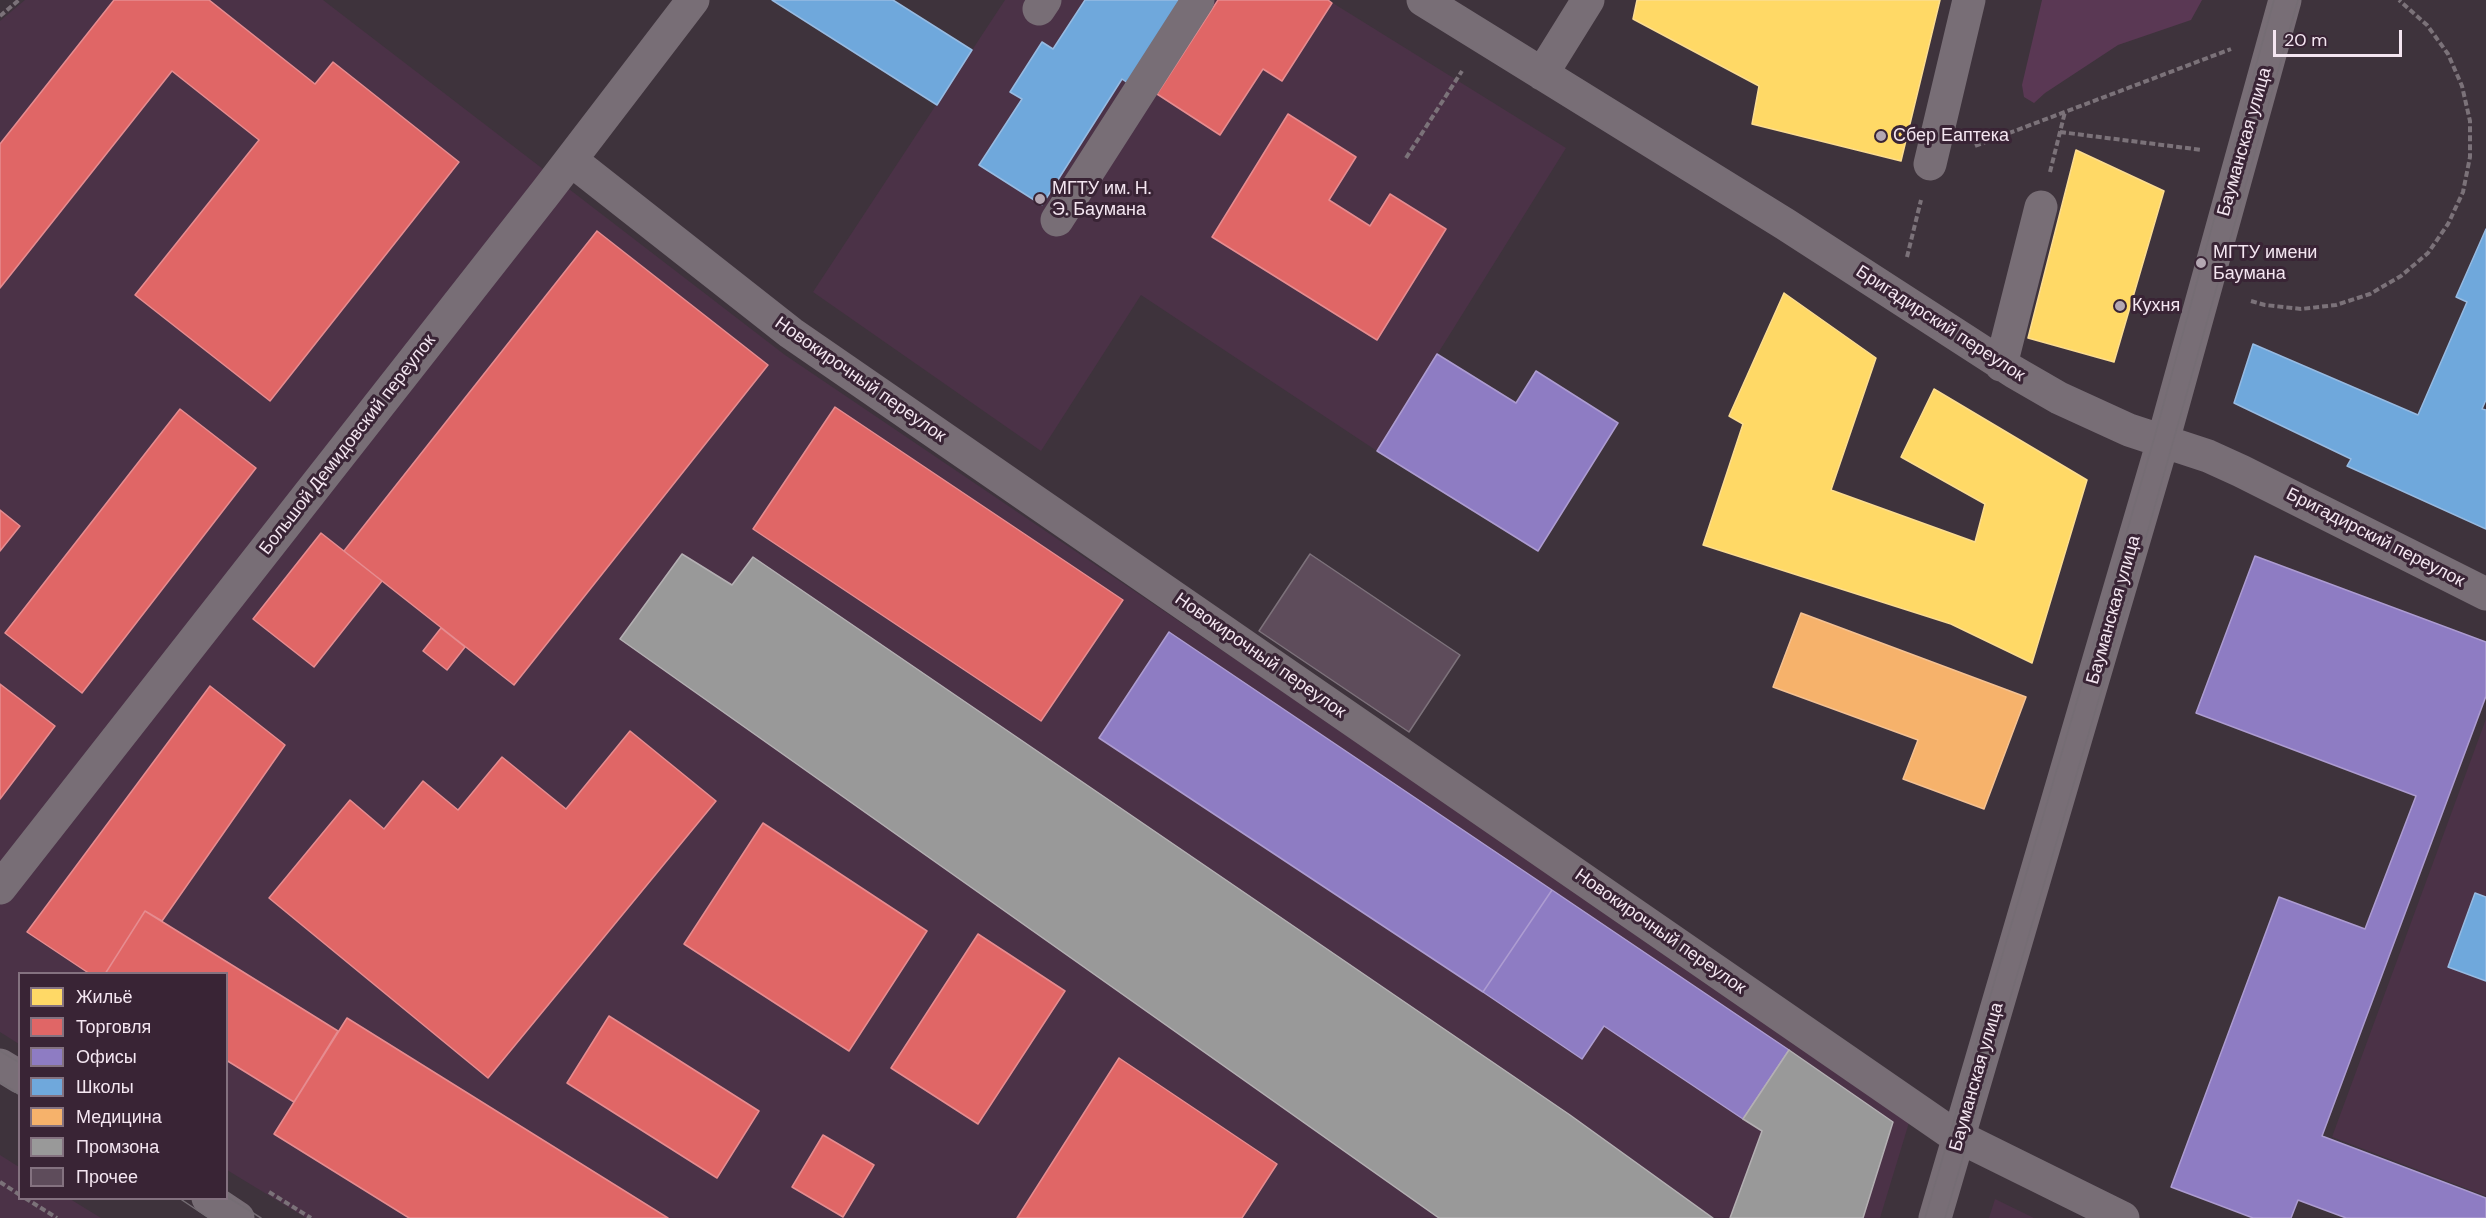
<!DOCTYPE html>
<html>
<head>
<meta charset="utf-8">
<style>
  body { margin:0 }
  #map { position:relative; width:2486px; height:1218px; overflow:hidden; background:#3e333c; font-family:"DM Sans",sans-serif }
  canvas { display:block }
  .legend { position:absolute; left:18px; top:972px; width:210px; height:228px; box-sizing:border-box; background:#392435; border:2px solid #847280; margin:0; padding:8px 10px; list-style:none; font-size:18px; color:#f4e6f1 }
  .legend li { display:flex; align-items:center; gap:12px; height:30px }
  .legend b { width:30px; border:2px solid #847280 }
  .scale { position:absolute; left:2273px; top:30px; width:129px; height:27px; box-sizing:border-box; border:3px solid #f4e6f1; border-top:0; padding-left:8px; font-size:18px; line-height:21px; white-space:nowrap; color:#f4e6f1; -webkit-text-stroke:4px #392435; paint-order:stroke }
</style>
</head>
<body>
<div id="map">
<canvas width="2486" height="1218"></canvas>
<ul class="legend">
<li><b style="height:16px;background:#ffd966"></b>Жильё</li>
<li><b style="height:16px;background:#e06666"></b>Торговля</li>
<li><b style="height:16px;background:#8e7cc3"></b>Офисы</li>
<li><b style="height:16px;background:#6fa8dc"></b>Школы</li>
<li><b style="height:16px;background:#f6b26b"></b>Медицина</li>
<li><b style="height:16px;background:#999"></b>Промзона</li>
<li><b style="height:16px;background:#5e4c5b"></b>Прочее</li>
</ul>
<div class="scale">20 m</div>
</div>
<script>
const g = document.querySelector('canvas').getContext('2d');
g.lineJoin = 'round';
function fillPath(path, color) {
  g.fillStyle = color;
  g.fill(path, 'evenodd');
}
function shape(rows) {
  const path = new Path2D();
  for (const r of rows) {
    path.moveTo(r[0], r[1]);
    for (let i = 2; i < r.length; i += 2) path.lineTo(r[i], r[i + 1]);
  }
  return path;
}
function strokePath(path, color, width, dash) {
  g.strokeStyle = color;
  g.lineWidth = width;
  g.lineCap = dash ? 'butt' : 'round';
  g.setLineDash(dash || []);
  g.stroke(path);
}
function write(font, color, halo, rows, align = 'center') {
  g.font = font + ' "DM Sans",sans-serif';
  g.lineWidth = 6;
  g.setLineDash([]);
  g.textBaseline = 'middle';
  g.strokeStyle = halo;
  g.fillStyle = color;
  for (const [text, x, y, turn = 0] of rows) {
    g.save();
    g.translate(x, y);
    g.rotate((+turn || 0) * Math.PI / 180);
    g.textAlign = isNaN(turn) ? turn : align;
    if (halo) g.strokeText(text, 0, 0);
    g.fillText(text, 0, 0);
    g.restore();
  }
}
const built = shape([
  [25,0,323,0,785,355,1911,1116,1880,1218,306,1218,227,1170,226,974,20,974,19,1044,0,1032,0,21],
  [1005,0,1328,0,1566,148,1377,451,1141,295,1041,451,813,292],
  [2486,719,2486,1196,2332,1137],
  [0,1155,19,1167,20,1198,70,1199,101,1218,0,1218],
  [1995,1199,2034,1218,1989,1218]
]);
const green = shape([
  [2042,0,2202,0,2191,20,2118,45,2045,93,2034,103,2024,97,2022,85]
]);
const homes = shape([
  [1637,0,1940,0,1901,161,1752,124,1759,86,1633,19,1637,0],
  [2076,150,2164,191,2114,362,2028,338,2076,150],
  [1784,293,1876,358,1831,490,1975,542,1985,504,1901,457,1934,389,2087,480,2032,663,1951,624,1703,545,1743,424,1729,416,1784,293]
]);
const shops = shape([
  [114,0,209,0,315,84,333,62,459,162,270,401,135,295,259,140,172,71,0,288,0,144,114,0],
  [1218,0,1328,0,1332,3,1282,81,1263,69,1220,135,1157,94,1218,0],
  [1288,114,1356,157,1329,200,1370,226,1390,194,1446,229,1377,340,1212,237,1288,114],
  [597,231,768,365,514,685,344,551,597,231],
  [835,407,1123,600,1041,721,753,529,835,407],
  [180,409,256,468,82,693,5,633,180,409],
  [0,510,20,526,0,551,0,510],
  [321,533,382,581,314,667,253,619,321,533],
  [441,628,465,647,447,670,423,651,441,628],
  [0,684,55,726,0,799,0,684],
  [210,686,285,745,162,921,145,911,105,974,90,974,27,932,210,686],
  [630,731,716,801,488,1078,269,898,350,800,384,829,423,781,458,810,502,757,566,809,630,731],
  [763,823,927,931,849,1051,684,944,763,823],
  [145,911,338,1031,294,1102,226,1060,226,974,105,974,145,911],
  [978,934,1065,991,978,1124,891,1068,978,934],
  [609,1016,759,1111,717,1178,567,1083,609,1016],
  [347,1018,668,1218,409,1218,274,1134,347,1018],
  [1119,1058,1277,1164,1242,1218,1017,1218,1119,1058],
  [823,1135,874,1165,843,1217,792,1187,823,1135]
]);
const offices = shape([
  [1437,354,1516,403,1536,371,1618,423,1538,551,1377,451,1437,354],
  [2255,556,2486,642,2486,696,2322,1136,2486,1198,2486,1218,2346,1218,2298,1200,2291,1218,2253,1218,2171,1187,2279,897,2365,929,2416,796,2196,713,2255,556],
  [1169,632,1552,890,1483,992,1099,738,1169,632],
  [1552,890,1789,1050,1743,1119,1604,1026,1582,1059,1483,992,1552,890]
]);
const schools = shape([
  [772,0,893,0,972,50,937,105,772,0],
  [1085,0,1190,0,1135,88,1122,79,1042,205,979,165,1022,99,1010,92,1042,42,1053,49,1085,0],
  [2486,229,2486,400,2482,409,2486,410,2486,529,2347,466,2351,459,2234,403,2253,344,2418,415,2467,302,2456,297,2486,229],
  [2475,893,2486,897,2486,981,2448,967,2475,893]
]);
const health = shape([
  [1801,613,2026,697,1984,809,1903,779,1918,740,1773,687,1801,613]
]);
const industry = shape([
  [682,554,732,585,753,557,1570,1115,1713,1218,1439,1218,620,639,682,554],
  [1789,1050,1893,1122,1863,1218,1730,1218,1762,1131,1743,1119,1789,1050]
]);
const building = shape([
  [1310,554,1460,655,1409,732,1259,631,1310,554]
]);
const path = shape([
  [0,16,19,0],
  [2060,132,2202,150],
  [1975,146,2231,49],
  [1406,158,1462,71],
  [2050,172,2065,112],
  [1907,257,1921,200],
  [2251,301,2265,305,2301,309,2336,305,2370,294,2401,276,2428,253,2448,224,2463,192,2470,157,2470,121,2462,86,2448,54,2427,25,2399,0],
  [0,1182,20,1195],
  [269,1192,311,1218],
  [25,1198,57,1218]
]);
const minor = shape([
  [1423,0,1785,224,2014,372,2059,398,2129,430,2208,456,2241,471,2486,594],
  [1039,9,1045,0],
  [1542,74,1588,0],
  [571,160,791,333,1951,1133,2123,1218],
  [1930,164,1969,0],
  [1057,220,1198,0],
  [2001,365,2041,207],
  [0,888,546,192,693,0],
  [0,1065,20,1077],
  [208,1198,238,1218],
  [1935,1218,2163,441,2285,0]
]);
const tram = shape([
  [0,1051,20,1063],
  [0,1082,20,1095],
  [226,1196,261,1218],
  [179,1198,209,1218],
  [1925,1218,2154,439,2274,0],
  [1945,1218,2130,594,2298,0]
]);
const markers = [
  [1881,136,6,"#b4a7b2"],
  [1040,199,6,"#b4a7b2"],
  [2201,263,6,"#b4a7b2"],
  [2120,306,6,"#b4a7b2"]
];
const poiNames = [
  ["Сбер Еаптека",1893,136],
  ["МГТУ им. Н.",1052,189],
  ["Э. Баумана",1052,210],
  ["МГТУ имени",2213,253],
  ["Баумана",2213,274],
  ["Кухня",2132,306]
];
const streetNames = [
  ["Бауманская улица",2245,142,-74],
  ["Бригадирский переулок",1940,324,33],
  ["Новокирочный переулок",860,380,35],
  ["Большой Демидовский переулок",348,445,-52],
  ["Бригадирский переулок",2375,538,27],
  ["Бауманская улица",2114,610,-74],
  ["Новокирочный переулок",1260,656,35],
  ["Новокирочный переулок",1660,932,35],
  ["Бауманская улица",1977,1077,-74]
];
fillPath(built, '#4b3247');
fillPath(green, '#5a3854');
fillPath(homes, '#ffd966');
strokePath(homes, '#fcdd90', 1.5);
fillPath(shops, '#e06666');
strokePath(shops, '#e68c90', 1.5);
fillPath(offices, '#8e7cc3');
strokePath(offices, '#ad9cd1', 1.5);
fillPath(schools, '#6fa8dc');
strokePath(schools, '#97bbe2', 1.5);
fillPath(health, '#f6b26b');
strokePath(health, '#f5c293', 1.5);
fillPath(industry, '#999');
strokePath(industry, '#b4b0b3', 1.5);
fillPath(building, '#5e4c5b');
strokePath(building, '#7d727b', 1.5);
strokePath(path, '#7b7279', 4, [6, 3]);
strokePath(minor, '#786e76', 33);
strokePath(tram, '#756d74', 1.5);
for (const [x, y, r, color] of markers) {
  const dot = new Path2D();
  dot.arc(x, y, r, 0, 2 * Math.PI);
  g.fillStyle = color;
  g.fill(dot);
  strokePath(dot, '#392435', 2);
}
write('18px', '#f4e6f1', '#392435', poiNames, 'left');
write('18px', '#f4e6f1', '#392435', streetNames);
</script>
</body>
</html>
